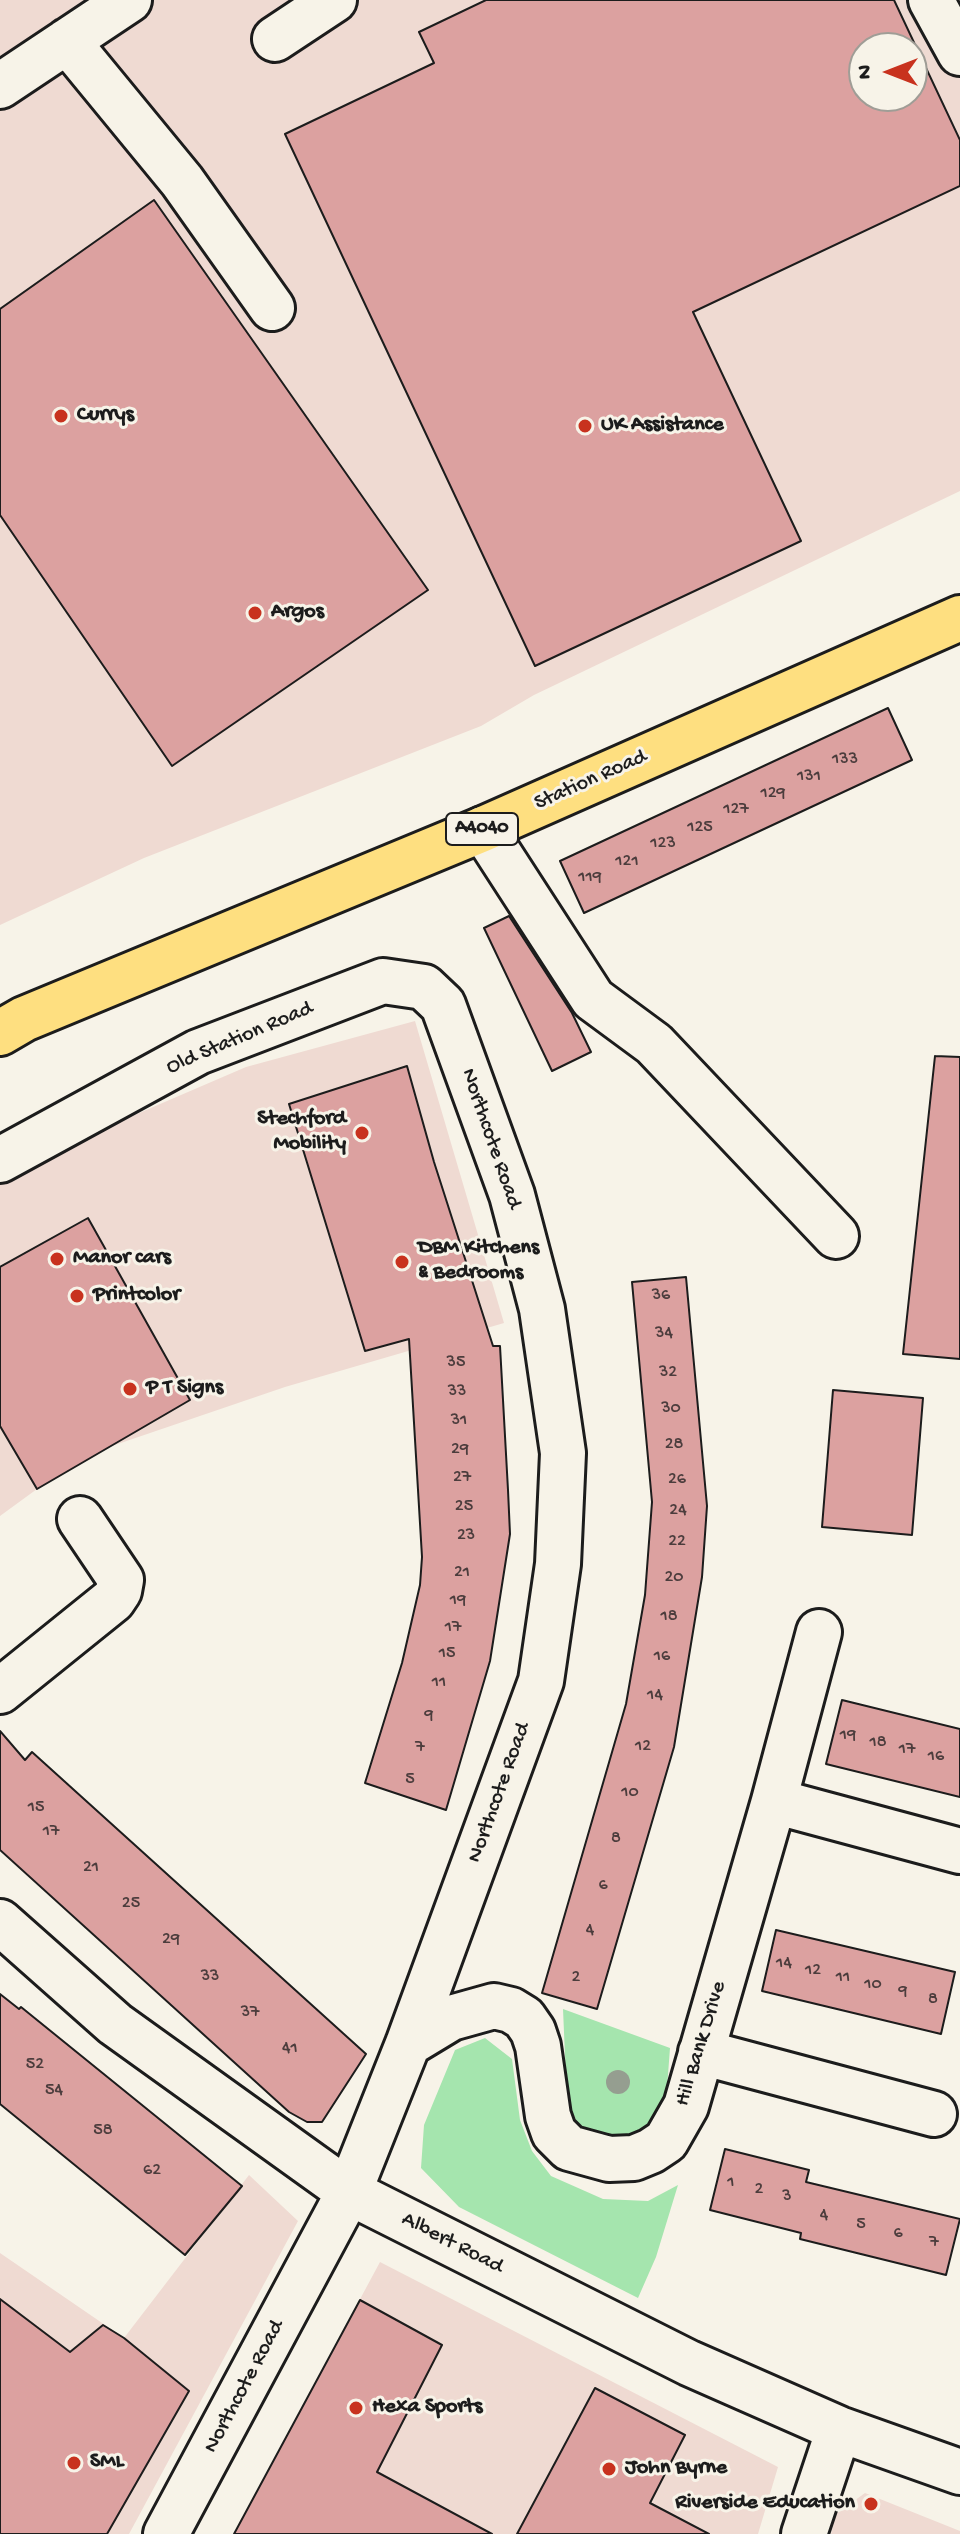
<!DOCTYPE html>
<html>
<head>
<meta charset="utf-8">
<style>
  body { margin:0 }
  #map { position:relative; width:960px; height:2534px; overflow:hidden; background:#f7f3e8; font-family:"Gochi Hand",sans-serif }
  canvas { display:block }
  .north { position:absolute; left:848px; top:32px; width:80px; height:80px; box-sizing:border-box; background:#f7f3e8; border:2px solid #9f9d96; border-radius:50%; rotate:270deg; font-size:22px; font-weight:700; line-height:32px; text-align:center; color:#1c1c1c }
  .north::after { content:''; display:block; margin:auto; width:28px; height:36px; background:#c8321e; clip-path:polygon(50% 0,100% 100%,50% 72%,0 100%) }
</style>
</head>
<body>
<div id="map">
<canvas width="960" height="2534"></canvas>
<div class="north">N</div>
</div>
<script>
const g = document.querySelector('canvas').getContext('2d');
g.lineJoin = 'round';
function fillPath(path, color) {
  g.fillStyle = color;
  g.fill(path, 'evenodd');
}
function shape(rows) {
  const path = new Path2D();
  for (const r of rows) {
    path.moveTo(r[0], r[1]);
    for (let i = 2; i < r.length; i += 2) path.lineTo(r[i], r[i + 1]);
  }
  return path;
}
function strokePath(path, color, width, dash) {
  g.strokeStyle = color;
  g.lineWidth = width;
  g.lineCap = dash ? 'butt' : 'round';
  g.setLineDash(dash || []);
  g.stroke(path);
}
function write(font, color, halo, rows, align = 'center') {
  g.font = font + ' "Gochi Hand",sans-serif';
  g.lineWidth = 6;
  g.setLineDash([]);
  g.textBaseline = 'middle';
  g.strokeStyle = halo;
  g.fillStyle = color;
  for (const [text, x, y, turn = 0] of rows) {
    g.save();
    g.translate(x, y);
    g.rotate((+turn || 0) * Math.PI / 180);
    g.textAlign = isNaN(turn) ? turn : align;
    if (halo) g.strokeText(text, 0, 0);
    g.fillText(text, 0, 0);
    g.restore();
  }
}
const built = shape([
  [0,0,960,0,960,491,534,695,481,726,144,858,0,925],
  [864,48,912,48,912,96,864,96],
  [415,1021,504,1323,285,1387,109,1447,37,1489,0,1516,0,1179,51,1151,246,1067],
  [249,2175,298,2221,129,2534,0,2534,0,2253,124,2338],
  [380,2262,778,2467,758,2534,258,2534,239,2524],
  [865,2493,960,2531,960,2534,831,2534,836,2514]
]);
const green = shape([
  [563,2009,670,2048,666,2101,650,2135,609,2142,580,2128,567,2102],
  [485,2038,512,2059,520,2120,532,2151,551,2176,603,2199,648,2201,678,2185,656,2257,638,2298,459,2207,421,2168,424,2125,455,2050]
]);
const building = shape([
  [486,0,894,0,960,140,960,186,693,312,801,541,535,666,285,134,434,63,419,32,486,0],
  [864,48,912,48,912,96,864,96,864,48],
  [154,200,428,590,172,766,0,515,0,309,154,200],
  [888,708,912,760,584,913,560,861,888,708],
  [509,916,572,1013,591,1052,552,1071,484,928,509,916],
  [935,1056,960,1057,960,1359,903,1354,935,1056],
  [407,1066,434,1162,493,1346,500,1346,508,1490,510,1534,490,1661,446,1810,365,1783,402,1663,420,1585,422,1557,409,1339,365,1351,289,1104,407,1066],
  [88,1218,190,1400,37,1489,0,1426,0,1267,88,1218],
  [686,1277,707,1506,702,1577,674,1747,597,2009,542,1993,626,1704,645,1595,652,1502,632,1282,686,1277],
  [833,1390,923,1398,912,1535,822,1527,833,1390],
  [842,1700,960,1729,960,1797,826,1764,842,1700],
  [0,1731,25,1760,32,1752,366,2054,322,2122,307,2122,289,2112,0,1850,0,1731],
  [776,1930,955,1972,941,2034,762,1991,776,1930],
  [0,1994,19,2009,21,2007,242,2186,185,2255,0,2104,0,1994],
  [725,2149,809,2170,806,2182,960,2219,946,2275,800,2239,801,2233,710,2210,725,2149],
  [0,2299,70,2352,103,2325,124,2338,189,2391,107,2534,0,2534,0,2299],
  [360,2300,442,2345,377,2472,492,2534,234,2534,360,2300],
  [595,2388,685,2435,650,2503,709,2534,517,2534,595,2388]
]);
const minor = shape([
  [931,0,960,53],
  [275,39,334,0],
  [67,41,182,181,272,308],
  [0,86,129,0],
  [483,829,593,999,654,1044,836,1236],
  [0,1160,198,1052,383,981,424,987,443,1005,512,1195,542,1309,563,1453,558,1564,541,1681,408,2044,349,2192,166,2534],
  [0,1691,113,1600,119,1591,121,1580,80,1519],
  [774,1801,960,1851],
  [0,1922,115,2024,349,2192,689,2363,839,2429,960,2472],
  [408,2044,451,2018,494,2006,511,2010,524,2018,533,2031,538,2046,548,2116,554,2133,569,2148,609,2159,634,2158,651,2151,666,2141,686,2106,774,1801,819,1632],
  [701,2052,934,2114],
  [804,2534,839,2429]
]);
const major = shape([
  [0,1033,24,1019,483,829,960,618]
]);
const trees = [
  [618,2082]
];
const markers = [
  [61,416,8,"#c8321e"],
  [585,426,8,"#c8321e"],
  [255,613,8,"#c8321e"],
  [362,1133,8,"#c8321e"],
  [57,1259,8,"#c8321e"],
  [402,1262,8,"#c8321e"],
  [77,1296,8,"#c8321e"],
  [130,1389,8,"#c8321e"],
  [356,2408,8,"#c8321e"],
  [74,2463,8,"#c8321e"],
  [609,2469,8,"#c8321e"],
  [871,2504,8,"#c8321e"]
];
const numberNames = [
  ["133",845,760],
  ["131",809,777],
  ["129",773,794],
  ["127",736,810],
  ["125",700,828],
  ["123",663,844],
  ["121",627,862],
  ["119",590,878],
  ["36",661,1296],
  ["34",664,1334],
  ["35",456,1363],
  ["32",668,1373],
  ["33",457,1392],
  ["30",671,1409],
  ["31",459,1421],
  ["28",674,1445],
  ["29",460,1450],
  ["27",462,1478],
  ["26",677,1480],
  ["25",464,1507],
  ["24",678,1511],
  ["23",466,1536],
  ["22",677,1542],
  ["21",462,1573],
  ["20",674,1578],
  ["19",458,1601],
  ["18",669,1617],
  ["17",453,1628],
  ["15",447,1654],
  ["16",662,1657],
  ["11",439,1683],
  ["14",655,1696],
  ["9",429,1716],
  ["19",848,1736],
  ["18",878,1743],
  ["12",643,1747],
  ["7",420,1748],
  ["17",907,1750],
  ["16",936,1757],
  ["5",410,1780],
  ["10",630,1793],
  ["15",36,1808],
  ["17",51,1832],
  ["8",616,1839],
  ["21",91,1868],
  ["6",603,1886],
  ["25",131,1904],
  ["4",590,1931],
  ["29",171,1940],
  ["14",784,1964],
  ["12",813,1971],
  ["33",210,1977],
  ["2",576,1978],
  ["11",843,1978],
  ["10",873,1985],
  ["9",903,1992],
  ["8",933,2000],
  ["37",250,2013],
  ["41",290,2049],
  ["52",35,2065],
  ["54",54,2091],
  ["58",103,2131],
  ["62",152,2171],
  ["1",731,2183],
  ["2",759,2190],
  ["3",787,2197],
  ["4",824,2216],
  ["5",861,2225],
  ["6",898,2234],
  ["7",934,2243]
];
const shields = [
  [482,829,72]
];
const shieldNames = [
  ["A4040",482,829]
];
const poiNames = [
  ["Currys",77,416],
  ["UK Assistance",601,426],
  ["Argos",271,613],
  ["Stechford",346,1120,"right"],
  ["Mobility",346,1145,"right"],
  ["DBM Kitchens",418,1249],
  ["& Bedrooms",418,1274],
  ["Manor cars",73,1259],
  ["Printcolor",93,1296],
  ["P T Signs",146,1389],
  ["Hexa Sports",372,2408],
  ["SML",90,2463],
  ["John Byrne",625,2469],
  ["Riverside Education",855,2504,"right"]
];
const streetNames = [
  ["Station Road",591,781,-24],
  ["Old Station Road",240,1039,-23],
  ["Northcote Road",490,1139,71],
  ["Northcote Road",500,1793,-70],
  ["Hill Bank Drive",702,2044,-73],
  ["Albert Road",452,2244,27],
  ["Northcote Road",245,2387,-62]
];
fillPath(built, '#efdad2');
fillPath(green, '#a5e5ae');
fillPath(building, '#dca1a0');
strokePath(building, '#1c1c1c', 2);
strokePath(minor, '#1c1c1c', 50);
strokePath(major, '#1c1c1c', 50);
strokePath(minor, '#f7f3e8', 44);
strokePath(major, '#fedf80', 44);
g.fillStyle = '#959e90';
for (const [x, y] of trees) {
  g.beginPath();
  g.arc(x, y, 12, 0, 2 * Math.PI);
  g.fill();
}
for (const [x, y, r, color] of markers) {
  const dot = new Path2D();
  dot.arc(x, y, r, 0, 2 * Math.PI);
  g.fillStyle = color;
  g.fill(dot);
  strokePath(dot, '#f7f3e8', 3);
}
write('18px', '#4c3d3d', null, numberNames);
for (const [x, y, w] of shields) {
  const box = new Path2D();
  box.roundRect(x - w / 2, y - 16, w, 32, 6);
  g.fillStyle = '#f7f3e8';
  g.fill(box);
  strokePath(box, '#1c1c1c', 2);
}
write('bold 20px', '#1c1c1c', null, shieldNames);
write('bold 22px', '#1c1c1c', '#f7f3e8', poiNames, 'left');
write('22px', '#1c1c1c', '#f7f3e8', streetNames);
</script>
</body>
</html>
